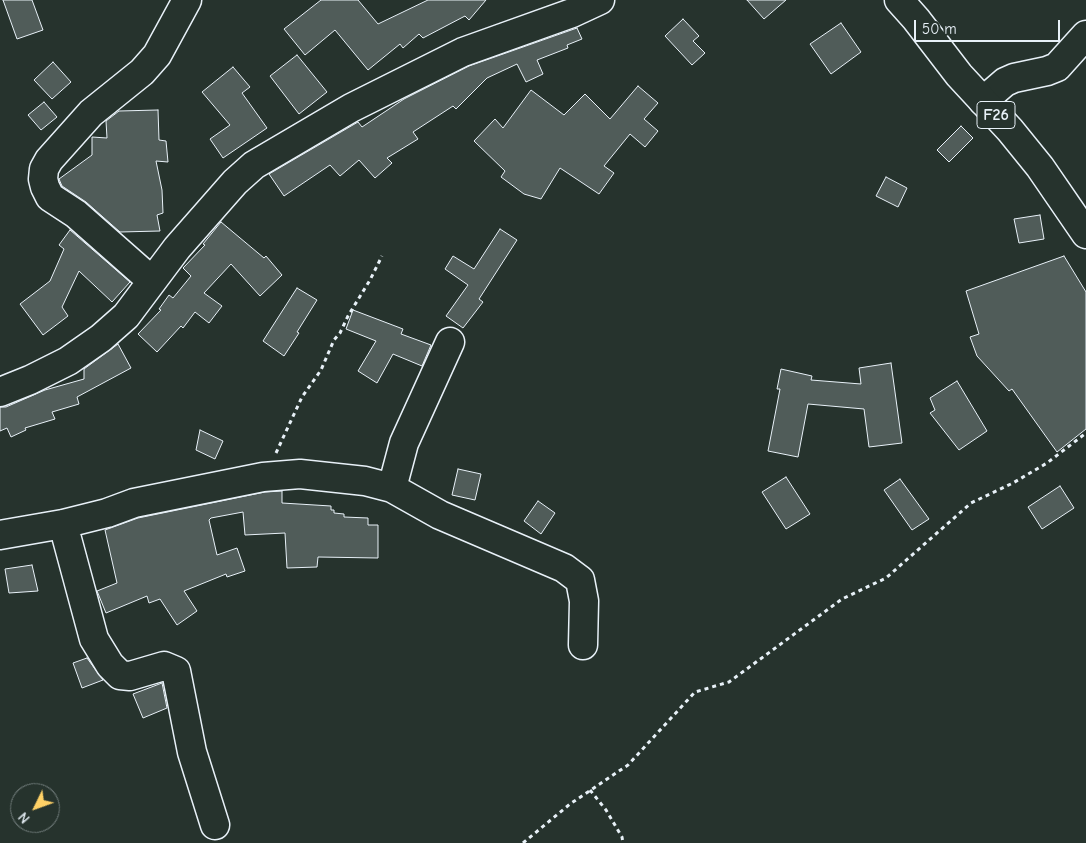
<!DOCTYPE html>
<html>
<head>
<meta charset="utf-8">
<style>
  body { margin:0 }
  #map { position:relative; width:1086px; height:843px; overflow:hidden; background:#26332d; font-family:"Comic Neue",sans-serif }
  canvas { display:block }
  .north { position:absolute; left:10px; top:783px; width:50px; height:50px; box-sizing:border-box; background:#26332d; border:1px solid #747f7e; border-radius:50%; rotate:228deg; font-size:14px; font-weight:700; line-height:20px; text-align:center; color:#e8f1f8 }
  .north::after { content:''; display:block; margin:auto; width:18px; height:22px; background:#ffd166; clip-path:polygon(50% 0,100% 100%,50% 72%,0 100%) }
  .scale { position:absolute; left:914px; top:20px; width:146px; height:22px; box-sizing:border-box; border:2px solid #e8f1f8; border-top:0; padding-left:6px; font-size:15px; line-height:18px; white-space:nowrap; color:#e8f1f8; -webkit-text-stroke:4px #26332d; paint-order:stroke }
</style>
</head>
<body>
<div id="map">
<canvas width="1086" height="843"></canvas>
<div class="north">N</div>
<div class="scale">50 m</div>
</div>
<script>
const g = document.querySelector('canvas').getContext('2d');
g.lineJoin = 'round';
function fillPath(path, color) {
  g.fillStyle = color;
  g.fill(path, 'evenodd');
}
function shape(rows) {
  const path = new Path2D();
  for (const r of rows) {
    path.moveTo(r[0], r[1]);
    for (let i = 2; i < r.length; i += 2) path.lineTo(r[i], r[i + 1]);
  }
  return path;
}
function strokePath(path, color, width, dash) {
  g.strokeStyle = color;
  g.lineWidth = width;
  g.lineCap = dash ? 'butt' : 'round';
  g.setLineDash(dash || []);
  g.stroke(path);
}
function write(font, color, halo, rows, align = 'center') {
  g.font = font + ' "Comic Neue",sans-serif';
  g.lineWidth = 4;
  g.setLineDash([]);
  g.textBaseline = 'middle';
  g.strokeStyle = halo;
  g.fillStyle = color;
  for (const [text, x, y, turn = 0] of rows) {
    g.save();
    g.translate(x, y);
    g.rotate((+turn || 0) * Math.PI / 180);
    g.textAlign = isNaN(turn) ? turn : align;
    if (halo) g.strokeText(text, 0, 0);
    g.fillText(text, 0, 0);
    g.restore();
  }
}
const building = shape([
  [3,0,32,0,43,30,17,39,3,0],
  [321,0,358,0,378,24,428,0,486,0,469,20,465,16,423,38,419,34,403,48,400,44,368,70,335,30,305,55,284,29,321,0],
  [747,0,786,0,764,19,747,0],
  [683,19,699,36,693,41,705,53,692,65,665,36,683,19],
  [841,23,861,52,831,74,810,44,841,23],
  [577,28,582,39,567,45,568,48,537,60,543,74,526,82,517,64,487,78,456,109,453,106,413,132,418,139,387,158,392,163,375,178,359,160,340,176,330,165,284,196,269,174,358,122,362,127,404,99,469,66,577,28],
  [297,55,327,92,299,114,270,76,297,55],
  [53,62,71,82,52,99,34,80,53,62],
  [233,67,250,87,242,93,267,128,223,158,210,139,230,125,202,92,233,67],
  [638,86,658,103,644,119,658,131,645,147,630,134,604,166,614,173,599,194,560,168,541,199,524,194,501,177,505,171,474,141,495,119,503,128,531,90,564,115,585,94,610,119,638,86],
  [44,102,57,117,41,130,28,115,44,102],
  [158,110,159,140,166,141,168,162,156,161,162,190,163,213,157,215,160,231,120,232,86,202,62,186,59,179,92,155,92,137,107,138,106,121,119,111,158,110],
  [961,126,973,138,949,162,937,150,961,126],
  [886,177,907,188,898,207,876,196,886,177],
  [1040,215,1044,239,1019,243,1014,219,1040,215],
  [221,222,264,258,266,256,282,275,260,296,231,264,204,293,222,306,209,323,195,312,183,328,181,326,157,352,138,334,161,310,159,309,169,295,173,298,191,276,183,268,205,245,203,244,221,222],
  [500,229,517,240,479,299,483,302,463,328,446,316,468,285,445,269,453,256,474,269,500,229],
  [70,230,130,282,112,302,79,271,62,307,68,316,43,335,20,304,50,281,64,249,59,245,70,230],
  [1064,256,1086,292,1086,429,1057,452,1012,389,1009,391,977,356,970,337,979,334,966,291,1064,256],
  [297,288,317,300,297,332,299,333,284,356,263,341,297,288],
  [353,310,403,329,401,334,431,345,422,366,393,354,377,383,358,371,376,341,346,329,353,310],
  [118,344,131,368,77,397,79,404,52,412,55,419,25,428,26,430,11,437,7,428,0,431,0,407,6,407,45,390,84,379,84,369,118,344],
  [891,363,902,443,869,447,864,409,808,404,798,457,768,451,780,389,777,389,781,369,812,376,811,380,861,384,859,368,891,363],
  [957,381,987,431,959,450,930,413,935,410,930,398,957,381],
  [200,430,223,441,215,459,196,450,200,430],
  [458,469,481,474,475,500,452,495,458,469],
  [786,477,810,514,786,529,762,492,786,477],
  [900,479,929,519,912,530,884,490,900,479],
  [1060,486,1074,508,1042,529,1028,507,1060,486],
  [282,491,282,503,331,506,331,510,334,510,334,513,344,514,344,517,368,518,368,525,378,525,378,558,318,557,317,567,287,568,285,533,245,535,243,512,211,518,209,520,217,555,237,548,245,571,227,577,226,574,184,591,197,611,177,625,160,599,149,603,147,596,106,613,97,591,117,583,105,530,138,518,265,492,282,491],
  [538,501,555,513,541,534,524,521,538,501],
  [32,565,38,591,9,593,5,569,32,565],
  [87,658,103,680,82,688,73,663,87,658],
  [162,683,167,708,143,718,133,694,162,683]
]);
const path = shape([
  [276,453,302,397,321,370,334,340,340,333,348,316,370,280,382,256],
  [590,790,606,810,622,837,623,843],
  [523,843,570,804,628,765,695,692,729,682,842,599,886,578,971,503,1013,483,1047,463,1086,433]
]);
const minor = shape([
  [983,101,1005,82,1014,78,1047,71,1057,67,1086,35],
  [152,281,76,214,50,197,45,187,43,179,44,169,49,160,91,113,142,72,157,55,187,0],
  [0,392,30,380,68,361,101,338,126,316,177,248,235,182,254,165,351,108,463,52,572,13,600,0],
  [392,488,404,443,450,342],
  [63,524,94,639,110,665,120,675,130,676,164,666,176,671,192,752,215,825],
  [0,535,63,524,107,513,134,503,263,477,300,474,365,481,392,488,440,515,564,568,580,580,584,601,583,645]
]);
const major = shape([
  [899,0,916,19,959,75,1010,130,1040,167,1086,234]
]);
const shields = [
  [996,115,38]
];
const shieldNames = [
  ["F26",996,115]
];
fillPath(building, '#505c59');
strokePath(building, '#e8f1f8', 1);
strokePath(minor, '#e8f1f8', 31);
strokePath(major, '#e8f1f8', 31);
strokePath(path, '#e8f1f8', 3, [4, 4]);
strokePath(minor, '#26332d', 28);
strokePath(major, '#26332d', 28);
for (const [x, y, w] of shields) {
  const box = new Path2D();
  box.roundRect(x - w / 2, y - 13.5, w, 27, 4);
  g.fillStyle = '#26332d';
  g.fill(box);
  strokePath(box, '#e8f1f8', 1);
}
write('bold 16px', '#e8f1f8', null, shieldNames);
</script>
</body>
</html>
